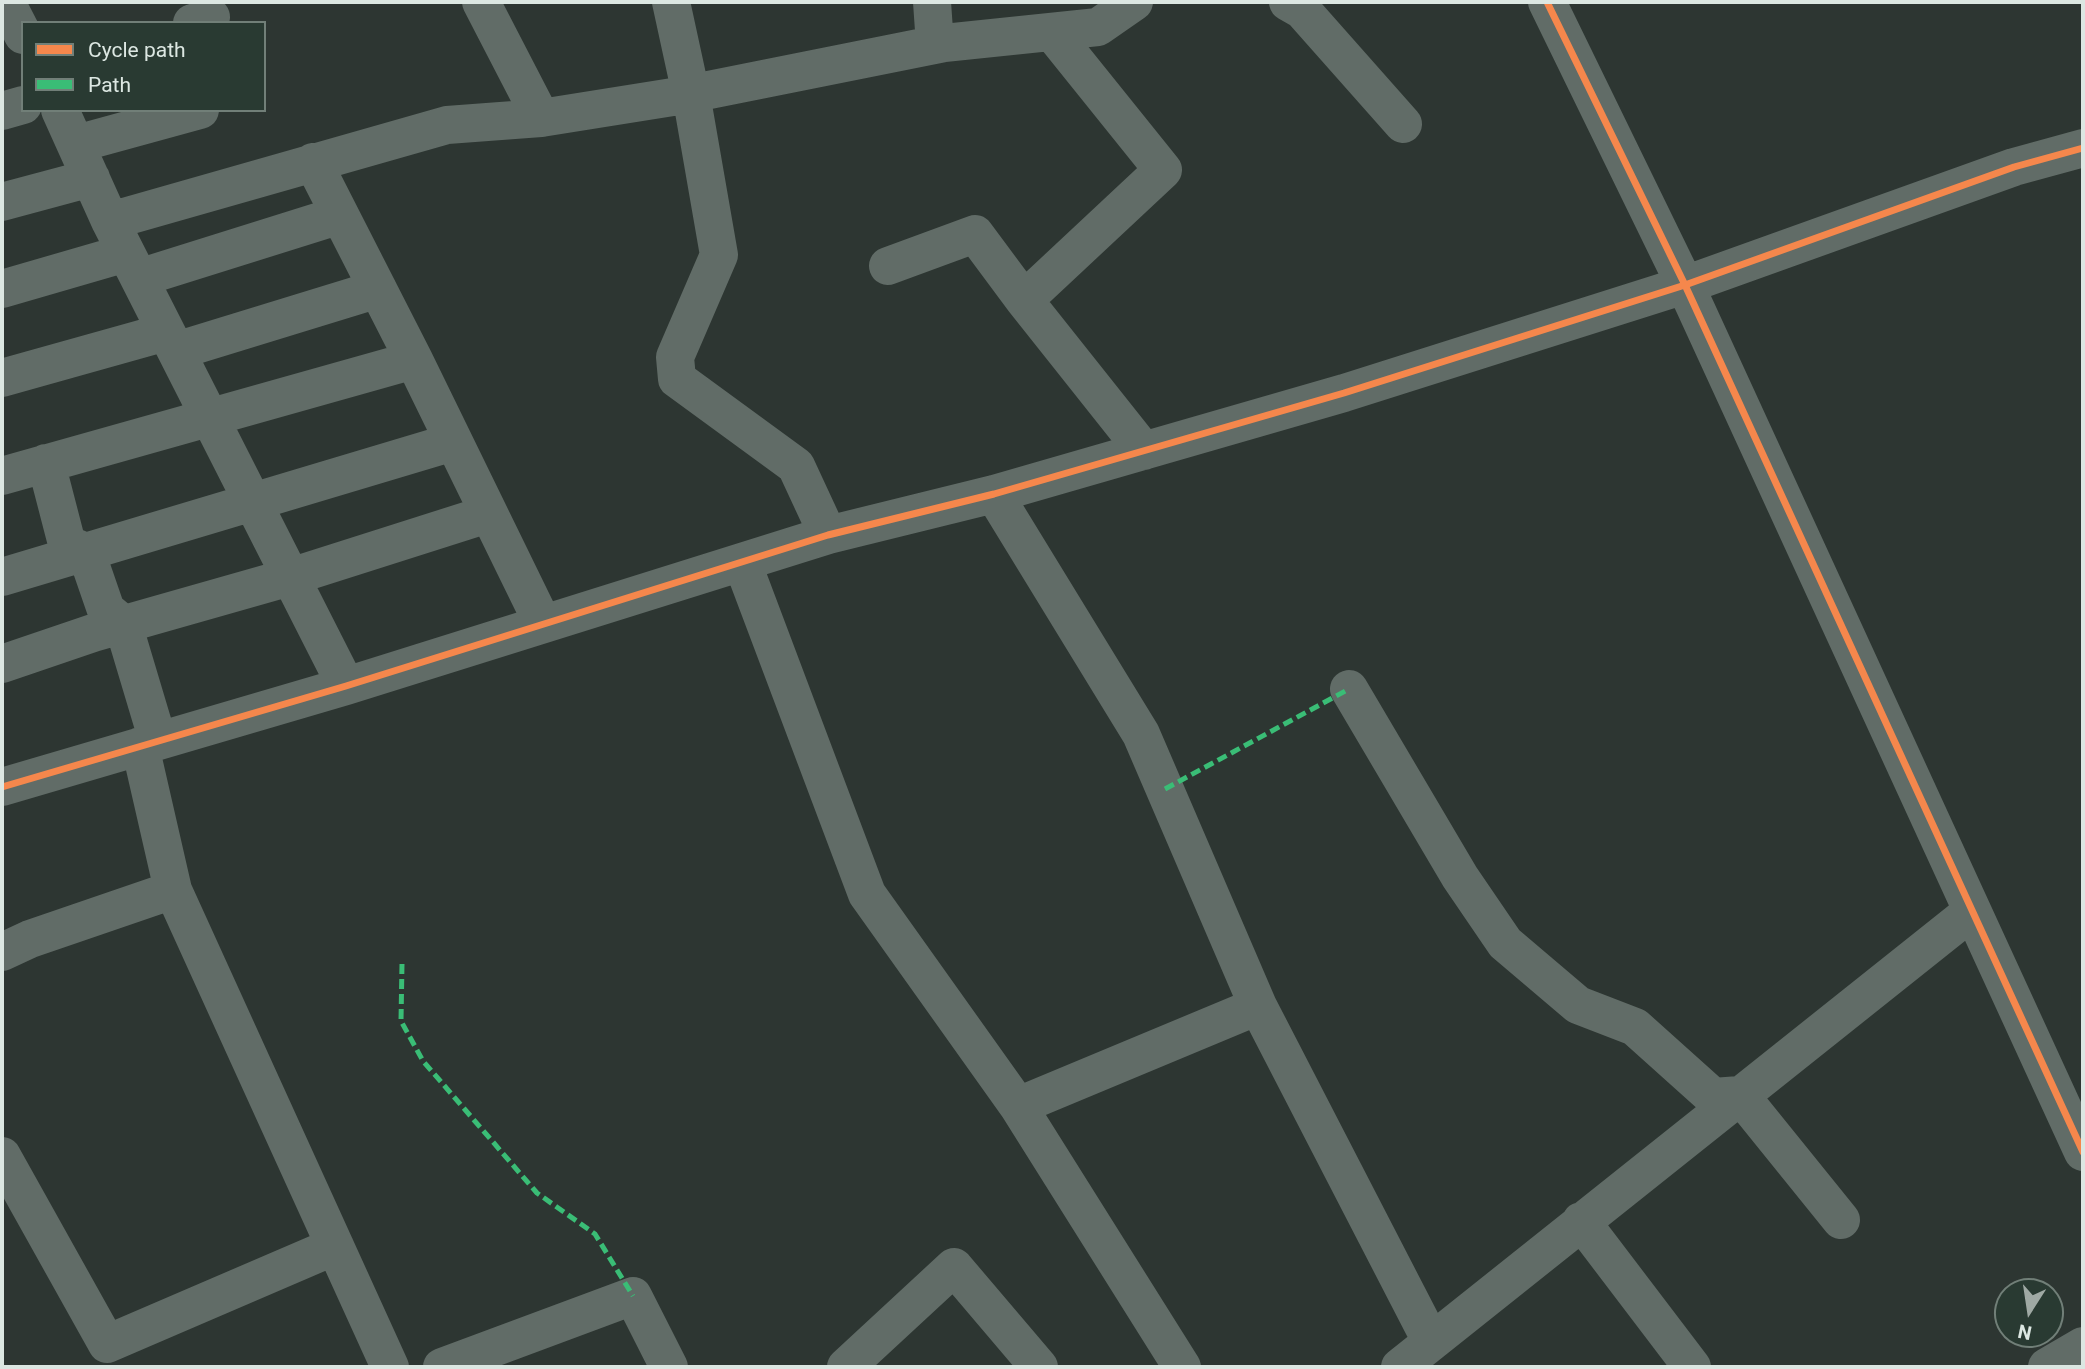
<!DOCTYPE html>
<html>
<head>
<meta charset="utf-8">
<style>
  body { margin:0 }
  #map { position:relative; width:2085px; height:1369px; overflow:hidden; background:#2d3632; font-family:Roboto,sans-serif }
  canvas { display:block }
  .frame { position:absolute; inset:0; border:4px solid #dce7e2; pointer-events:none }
  .legend { position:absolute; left:21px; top:21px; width:245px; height:91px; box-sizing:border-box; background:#293a32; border:2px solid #717f78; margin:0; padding:9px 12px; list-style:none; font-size:21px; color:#dce7e2 }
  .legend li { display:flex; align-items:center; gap:14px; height:35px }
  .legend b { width:35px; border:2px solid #717f78 }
  .north { position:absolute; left:1994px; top:1278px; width:70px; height:70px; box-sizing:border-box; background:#293a32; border:2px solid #717f78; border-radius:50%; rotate:192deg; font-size:19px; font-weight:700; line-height:28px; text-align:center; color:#dce7e2 }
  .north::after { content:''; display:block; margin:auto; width:24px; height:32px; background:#9fa9a4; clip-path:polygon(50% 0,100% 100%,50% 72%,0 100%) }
</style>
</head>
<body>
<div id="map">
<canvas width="2085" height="1369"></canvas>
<div class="frame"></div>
<ul class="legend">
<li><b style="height:9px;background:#f5874c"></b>Cycle path</li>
<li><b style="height:9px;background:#3abd76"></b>Path</li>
</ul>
<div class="north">N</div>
</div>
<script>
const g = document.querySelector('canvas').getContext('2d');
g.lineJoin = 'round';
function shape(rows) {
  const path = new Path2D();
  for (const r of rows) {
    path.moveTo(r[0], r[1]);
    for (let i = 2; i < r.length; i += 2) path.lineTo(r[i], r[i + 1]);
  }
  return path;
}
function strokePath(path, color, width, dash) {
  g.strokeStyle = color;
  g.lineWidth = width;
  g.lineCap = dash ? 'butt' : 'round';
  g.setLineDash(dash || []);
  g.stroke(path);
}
const minor = shape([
  [6,2,23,35],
  [481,2,541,118],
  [671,2,691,94,719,255,675,357,677,379,796,466,828,535],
  [932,2,935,45],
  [1288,2,1302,10,1403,124],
  [1547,2,1685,285,2083,1152],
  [192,23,211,17],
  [60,110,110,221,346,686],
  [2,111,23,105],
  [76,144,200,110],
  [313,162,414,360,543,624],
  [2,202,91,178],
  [110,221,447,125,541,118,679,96,944,43,1098,27,1134,2],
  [888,266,975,234,1024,300,1163,170,1052,32],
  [139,278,340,215],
  [2,289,126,253],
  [1024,300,1144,451],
  [176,351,378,289],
  [2,378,166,332],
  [46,463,67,544,86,552,106,610,123,624,158,741],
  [2,476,414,360],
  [994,494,1141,734,1258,1006,1431,1341],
  [742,562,867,894,1018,1106,1258,1006],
  [2,577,453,442],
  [2,664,93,633,290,577,488,514],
  [1349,689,1460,877,1505,943,1578,1005,1635,1027,1713,1097,1740,1095,1841,1220],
  [140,746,173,890,390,1367],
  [2,787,346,686,828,535,994,494,1344,393,1685,285,2014,167,2083,148],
  [2,952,30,939,173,890],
  [1018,1106,1182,1367],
  [2,1156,107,1344,335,1246],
  [1581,1221,1692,1367],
  [442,1367,633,1296,669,1367],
  [846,1367,954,1267,1039,1367],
  [1400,1367,1971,912],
  [2047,1367,2083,1346]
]);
const quiet = shape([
  [1165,789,1349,689],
  [402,964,401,1021,423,1061,537,1193,595,1234,633,1296]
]);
const cycleway = shape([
  [1547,2,1685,285,2083,1152],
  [2,787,346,686,828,535,994,494,1344,393,1685,285,2014,167,2083,148]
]);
strokePath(minor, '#616c67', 38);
strokePath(quiet, '#3abd76', 5, [10, 5]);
strokePath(cycleway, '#f5874c', 7);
</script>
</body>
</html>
